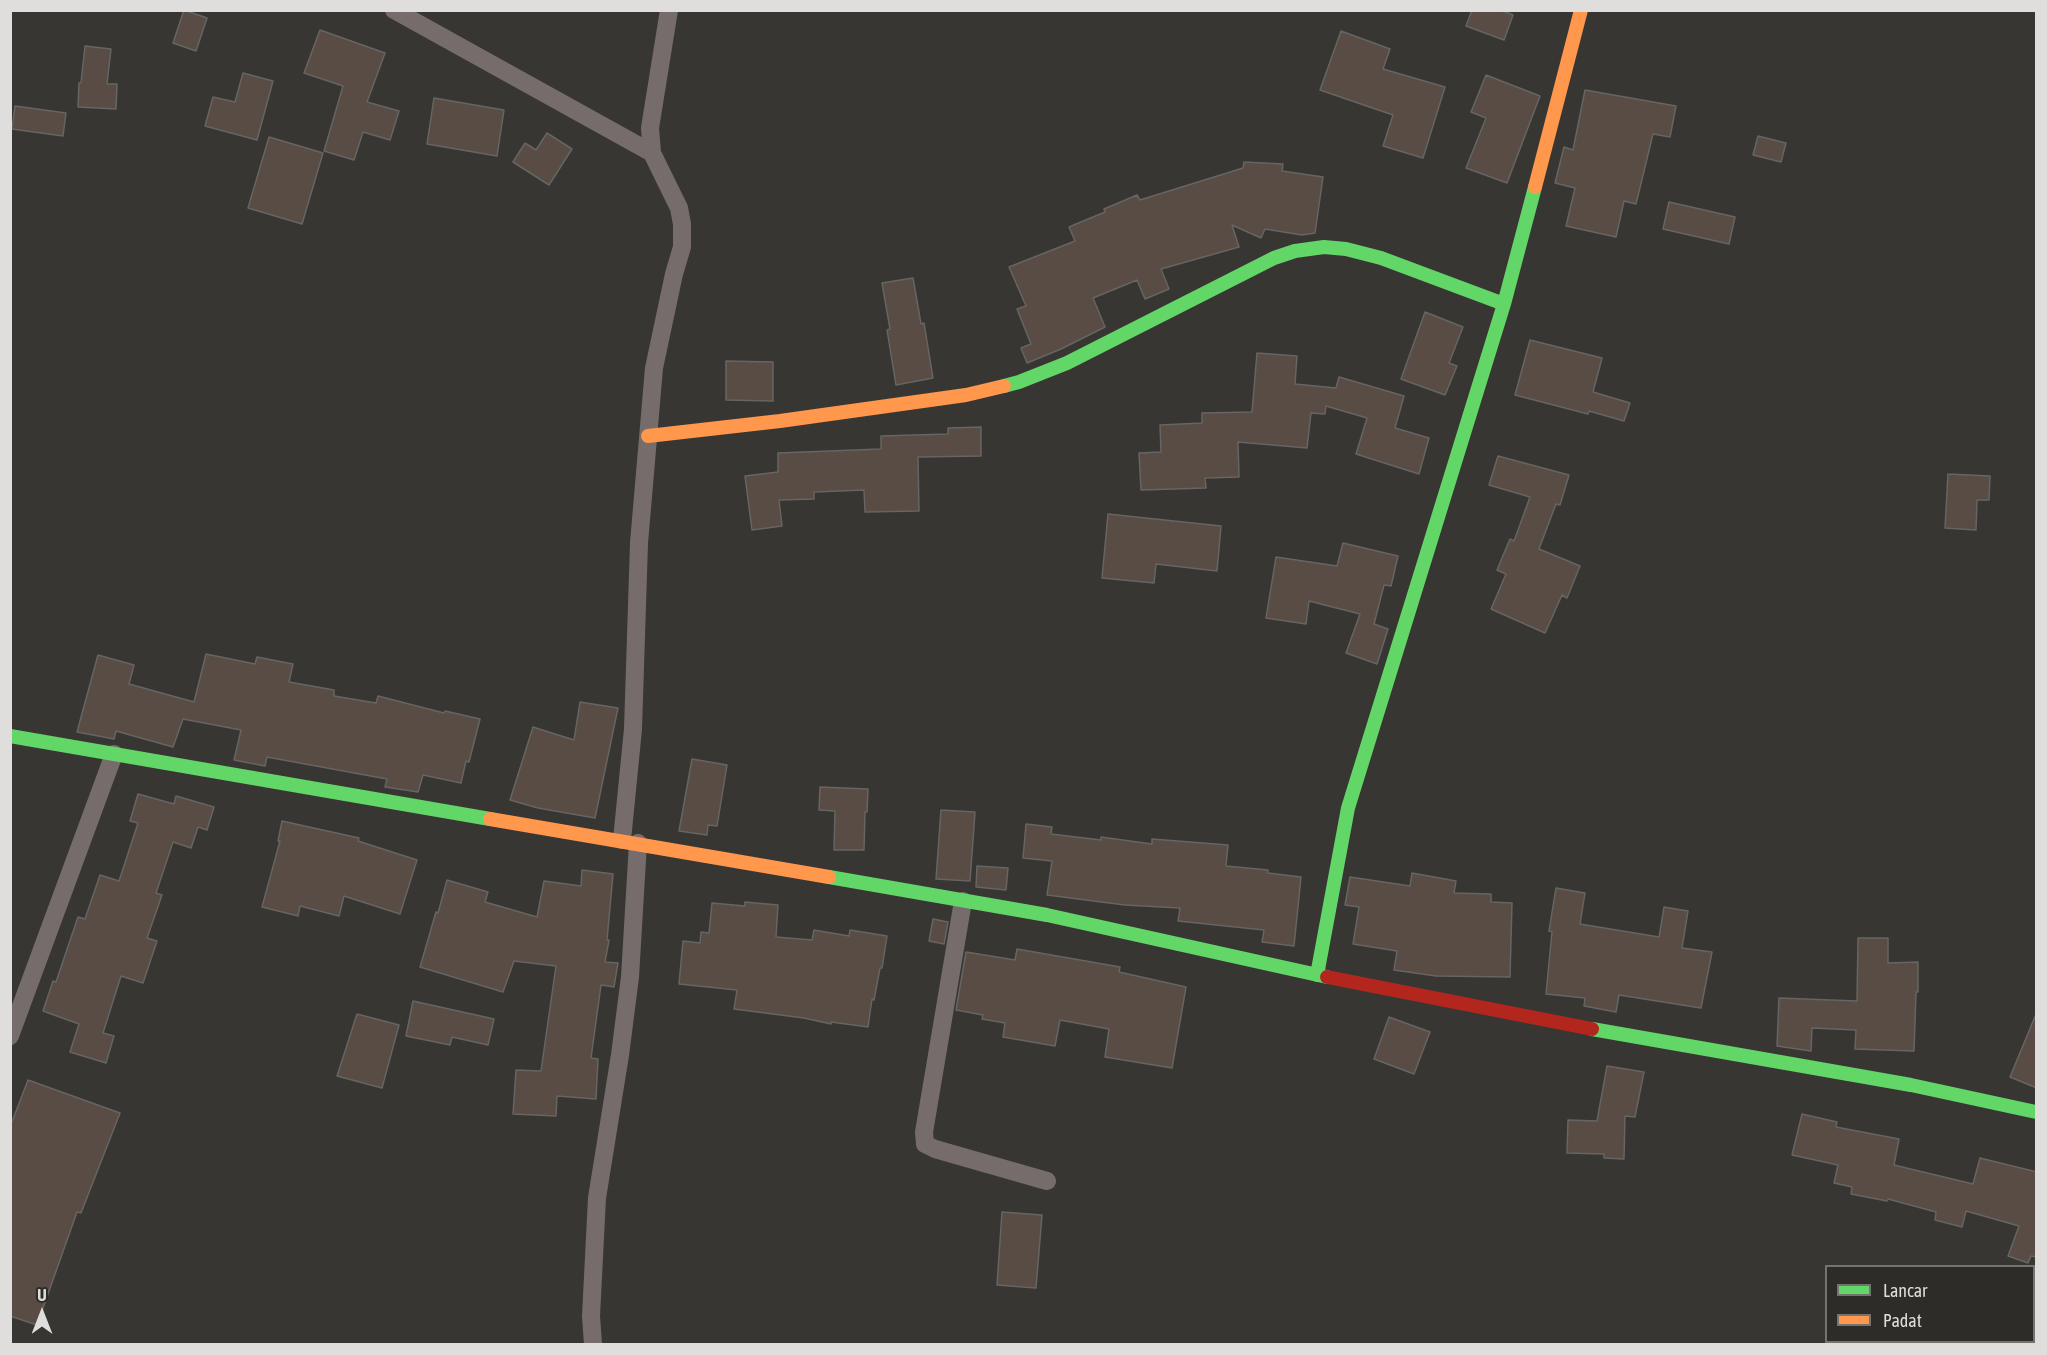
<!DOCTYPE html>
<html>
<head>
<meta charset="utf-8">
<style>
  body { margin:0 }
  #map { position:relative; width:2047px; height:1355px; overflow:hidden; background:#373633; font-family:"Asap Condensed",sans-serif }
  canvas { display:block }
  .frame { position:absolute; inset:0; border:12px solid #dfdedc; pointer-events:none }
  .legend { position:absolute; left:1825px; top:1265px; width:210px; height:78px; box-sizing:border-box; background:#2e2c28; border:2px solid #757370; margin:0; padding:8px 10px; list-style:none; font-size:18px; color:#dfdedc }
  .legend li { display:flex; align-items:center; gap:12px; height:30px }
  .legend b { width:30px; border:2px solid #757370 }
  .north { position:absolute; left:12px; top:1283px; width:60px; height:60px; -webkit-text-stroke:4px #2e2c28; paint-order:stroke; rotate:0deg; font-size:16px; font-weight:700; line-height:24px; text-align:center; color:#dfdedc }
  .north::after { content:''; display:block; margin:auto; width:21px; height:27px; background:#dfdedc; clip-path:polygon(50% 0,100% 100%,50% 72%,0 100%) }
</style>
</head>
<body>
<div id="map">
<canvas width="2047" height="1355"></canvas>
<div class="frame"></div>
<ul class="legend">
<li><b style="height:8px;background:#63d668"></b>Lancar</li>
<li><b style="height:8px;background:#ff974d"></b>Padat</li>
</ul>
<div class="north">U</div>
</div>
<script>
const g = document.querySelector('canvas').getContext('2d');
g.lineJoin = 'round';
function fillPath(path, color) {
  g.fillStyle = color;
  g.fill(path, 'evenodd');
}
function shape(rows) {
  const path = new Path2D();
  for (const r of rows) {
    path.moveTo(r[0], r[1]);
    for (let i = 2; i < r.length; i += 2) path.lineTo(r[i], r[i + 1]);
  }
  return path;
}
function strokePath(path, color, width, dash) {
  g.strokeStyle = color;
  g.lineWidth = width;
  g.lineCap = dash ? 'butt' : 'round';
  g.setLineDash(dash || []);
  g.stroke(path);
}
const building = shape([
  [184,10,207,18,196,51,173,43,184,10],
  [1472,10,1501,10,1513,15,1504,40,1466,26,1472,10],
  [320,30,385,53,367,102,399,111,390,140,363,132,354,160,324,151,343,86,304,73,320,30],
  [1341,31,1390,49,1383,69,1445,87,1423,158,1383,146,1393,115,1320,90,1341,31],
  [85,46,111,49,107,84,117,84,116,109,78,107,79,83,81,83,85,46],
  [243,73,273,81,257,140,205,126,213,97,235,102,243,73],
  [1486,75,1540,96,1507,183,1466,168,1486,118,1471,112,1486,75],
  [1585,90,1676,106,1670,137,1653,134,1636,204,1624,201,1616,237,1566,226,1575,188,1555,183,1564,147,1573,150,1585,90],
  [434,98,504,110,497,156,427,144,434,98],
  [15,106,66,113,63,136,12,129,15,106],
  [547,133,572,149,549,185,513,162,525,143,536,150,547,133],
  [1758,136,1786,143,1781,162,1753,155,1758,136],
  [269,137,323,153,302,224,248,208,269,137],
  [1244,162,1283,164,1282,171,1323,177,1315,233,1302,235,1265,229,1261,238,1232,225,1239,247,1161,269,1169,289,1145,299,1137,280,1093,298,1105,327,1061,349,1027,363,1021,348,1031,344,1017,309,1026,306,1009,267,1075,241,1069,227,1105,212,1104,209,1137,195,1140,200,1243,168,1244,162],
  [1669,202,1735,217,1729,244,1663,229,1669,202],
  [913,278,921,324,924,323,933,378,896,385,887,330,890,329,882,283,913,278],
  [1425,312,1463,327,1449,363,1457,366,1445,395,1401,379,1425,312],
  [1530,340,1602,358,1593,392,1630,403,1624,421,1589,411,1588,414,1515,395,1530,340],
  [1257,353,1297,356,1295,384,1336,388,1339,377,1404,396,1395,428,1429,438,1419,474,1356,454,1367,418,1326,406,1325,414,1311,413,1307,448,1238,442,1239,477,1205,478,1206,488,1141,490,1139,453,1161,452,1160,425,1202,423,1202,413,1252,412,1257,353],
  [726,361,773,362,773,401,726,400,726,361],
  [981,427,981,456,918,457,919,511,865,512,864,490,814,492,814,499,779,500,782,526,752,530,745,476,778,472,778,453,881,449,881,436,948,434,948,428,981,427],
  [1498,456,1569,475,1560,505,1556,504,1539,549,1580,566,1567,598,1562,595,1545,633,1491,609,1506,574,1497,570,1510,539,1514,541,1530,497,1489,485,1498,456],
  [1948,474,1990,476,1989,500,1977,500,1976,530,1945,528,1948,474],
  [1108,514,1221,526,1217,571,1156,564,1154,583,1102,578,1108,514],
  [1343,543,1398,556,1391,586,1384,585,1374,624,1388,629,1377,664,1346,653,1360,614,1309,601,1306,624,1266,618,1276,557,1337,566,1343,543],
  [206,654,255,664,257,657,293,664,289,682,334,690,334,696,376,703,378,696,444,713,445,711,480,719,469,762,466,761,461,783,423,775,418,792,385,787,387,779,267,757,265,766,234,760,241,730,183,719,173,747,116,731,114,739,77,732,98,655,134,665,129,684,194,702,206,654],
  [580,702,618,708,595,818,538,808,510,800,533,727,574,740,580,702],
  [692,759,727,765,717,826,708,825,707,835,679,831,692,759],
  [820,787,868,789,867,812,865,812,864,850,834,850,835,811,819,810,820,787],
  [138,794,174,804,176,796,214,807,207,830,198,827,191,848,173,842,156,893,162,895,147,938,157,941,143,983,121,976,103,1033,114,1036,106,1063,70,1052,79,1024,43,1011,53,981,56,982,78,917,85,919,100,875,119,881,138,823,130,821,138,794],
  [941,810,975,812,970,881,936,879,941,810],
  [282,821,359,838,358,841,417,860,400,914,344,896,339,916,300,906,298,916,262,907,280,841,278,841,282,821],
  [1026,824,1052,827,1051,834,1101,840,1101,837,1152,844,1152,839,1228,845,1226,866,1268,870,1268,873,1301,877,1294,946,1262,942,1264,930,1178,921,1180,908,1125,905,1047,895,1052,861,1023,858,1026,824],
  [977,866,1008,868,1006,890,976,887,977,866],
  [582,870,613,874,607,940,609,940,605,962,618,963,614,987,601,985,591,1058,598,1059,596,1099,557,1096,556,1116,513,1114,516,1070,541,1071,556,966,514,961,503,992,420,967,436,912,438,913,447,880,488,892,485,902,537,917,544,881,581,886,582,870],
  [1412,873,1456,881,1454,893,1491,894,1491,902,1512,903,1510,977,1436,976,1394,970,1397,951,1353,944,1359,907,1345,905,1350,877,1410,886,1412,873],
  [1556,888,1585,893,1580,924,1659,937,1664,907,1688,911,1682,948,1712,952,1701,1008,1619,995,1616,1012,1584,1006,1585,998,1546,994,1552,932,1549,931,1556,888],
  [745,902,778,905,776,937,812,940,814,930,849,936,850,930,887,936,882,968,880,968,874,1000,872,999,868,1027,831,1022,831,1024,804,1018,734,1009,737,990,679,984,683,941,700,943,701,932,709,933,712,903,745,906,745,902],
  [933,919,948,922,944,944,929,941,933,919],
  [1858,938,1888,938,1888,963,1918,962,1918,992,1916,992,1914,1051,1855,1049,1856,1030,1812,1028,1811,1051,1777,1046,1779,998,1857,1001,1858,938],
  [1017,949,1120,967,1119,972,1186,987,1172,1068,1105,1057,1109,1029,1060,1020,1055,1046,1003,1037,1005,1023,982,1019,983,1015,956,1010,966,952,1015,960,1017,949],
  [413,1001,494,1019,488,1045,452,1037,450,1045,406,1036,413,1001],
  [357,1014,399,1025,382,1088,337,1076,357,1014],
  [2036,1014,2037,1014,2037,1088,2010,1077,2036,1014],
  [1389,1017,1430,1032,1414,1074,1374,1059,1389,1017],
  [1607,1066,1644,1072,1635,1117,1625,1116,1624,1159,1604,1158,1604,1154,1567,1153,1568,1120,1597,1121,1607,1066],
  [28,1080,120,1113,81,1213,77,1212,37,1325,10,1316,10,1127,28,1080],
  [1802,1114,1837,1122,1836,1127,1899,1139,1894,1165,1973,1184,1980,1158,2037,1172,2037,1257,2031,1256,2028,1263,2008,1256,2019,1226,1966,1211,1962,1227,1935,1220,1936,1212,1888,1199,1887,1201,1851,1194,1852,1187,1834,1183,1838,1165,1792,1155,1802,1114],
  [1002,1212,1042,1215,1036,1288,997,1285,1002,1212]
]);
const street = shape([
  [394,10,652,153],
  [622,840,633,729,639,543,654,368,674,274,682,247,682,224,679,208,652,153,650,128,669,10],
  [963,901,924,1132,925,1144,935,1149,1047,1181],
  [10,1036,114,754],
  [593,1344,591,1316,597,1198,620,1055,630,977,638,843]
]);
const fast = shape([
  [1004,386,1019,382,1067,363,1274,258,1295,251,1324,247,1346,249,1381,258,1504,304],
  [10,736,490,819],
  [829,877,1047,915,1327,977],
  [1317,975,1348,808,1504,304,1535,187],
  [1592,1029,1911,1085,2036,1112]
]);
const slow = shape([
  [1535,187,1581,10],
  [648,436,780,421,966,395,1004,386],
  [490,819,829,877]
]);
const jam = shape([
  [1327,977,1592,1029]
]);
fillPath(building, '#584c44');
strokePath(building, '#666563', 1.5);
strokePath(street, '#776c6c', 18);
strokePath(fast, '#63d668', 14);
strokePath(slow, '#ff974d', 14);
strokePath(jam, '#b3261e', 14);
</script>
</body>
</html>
